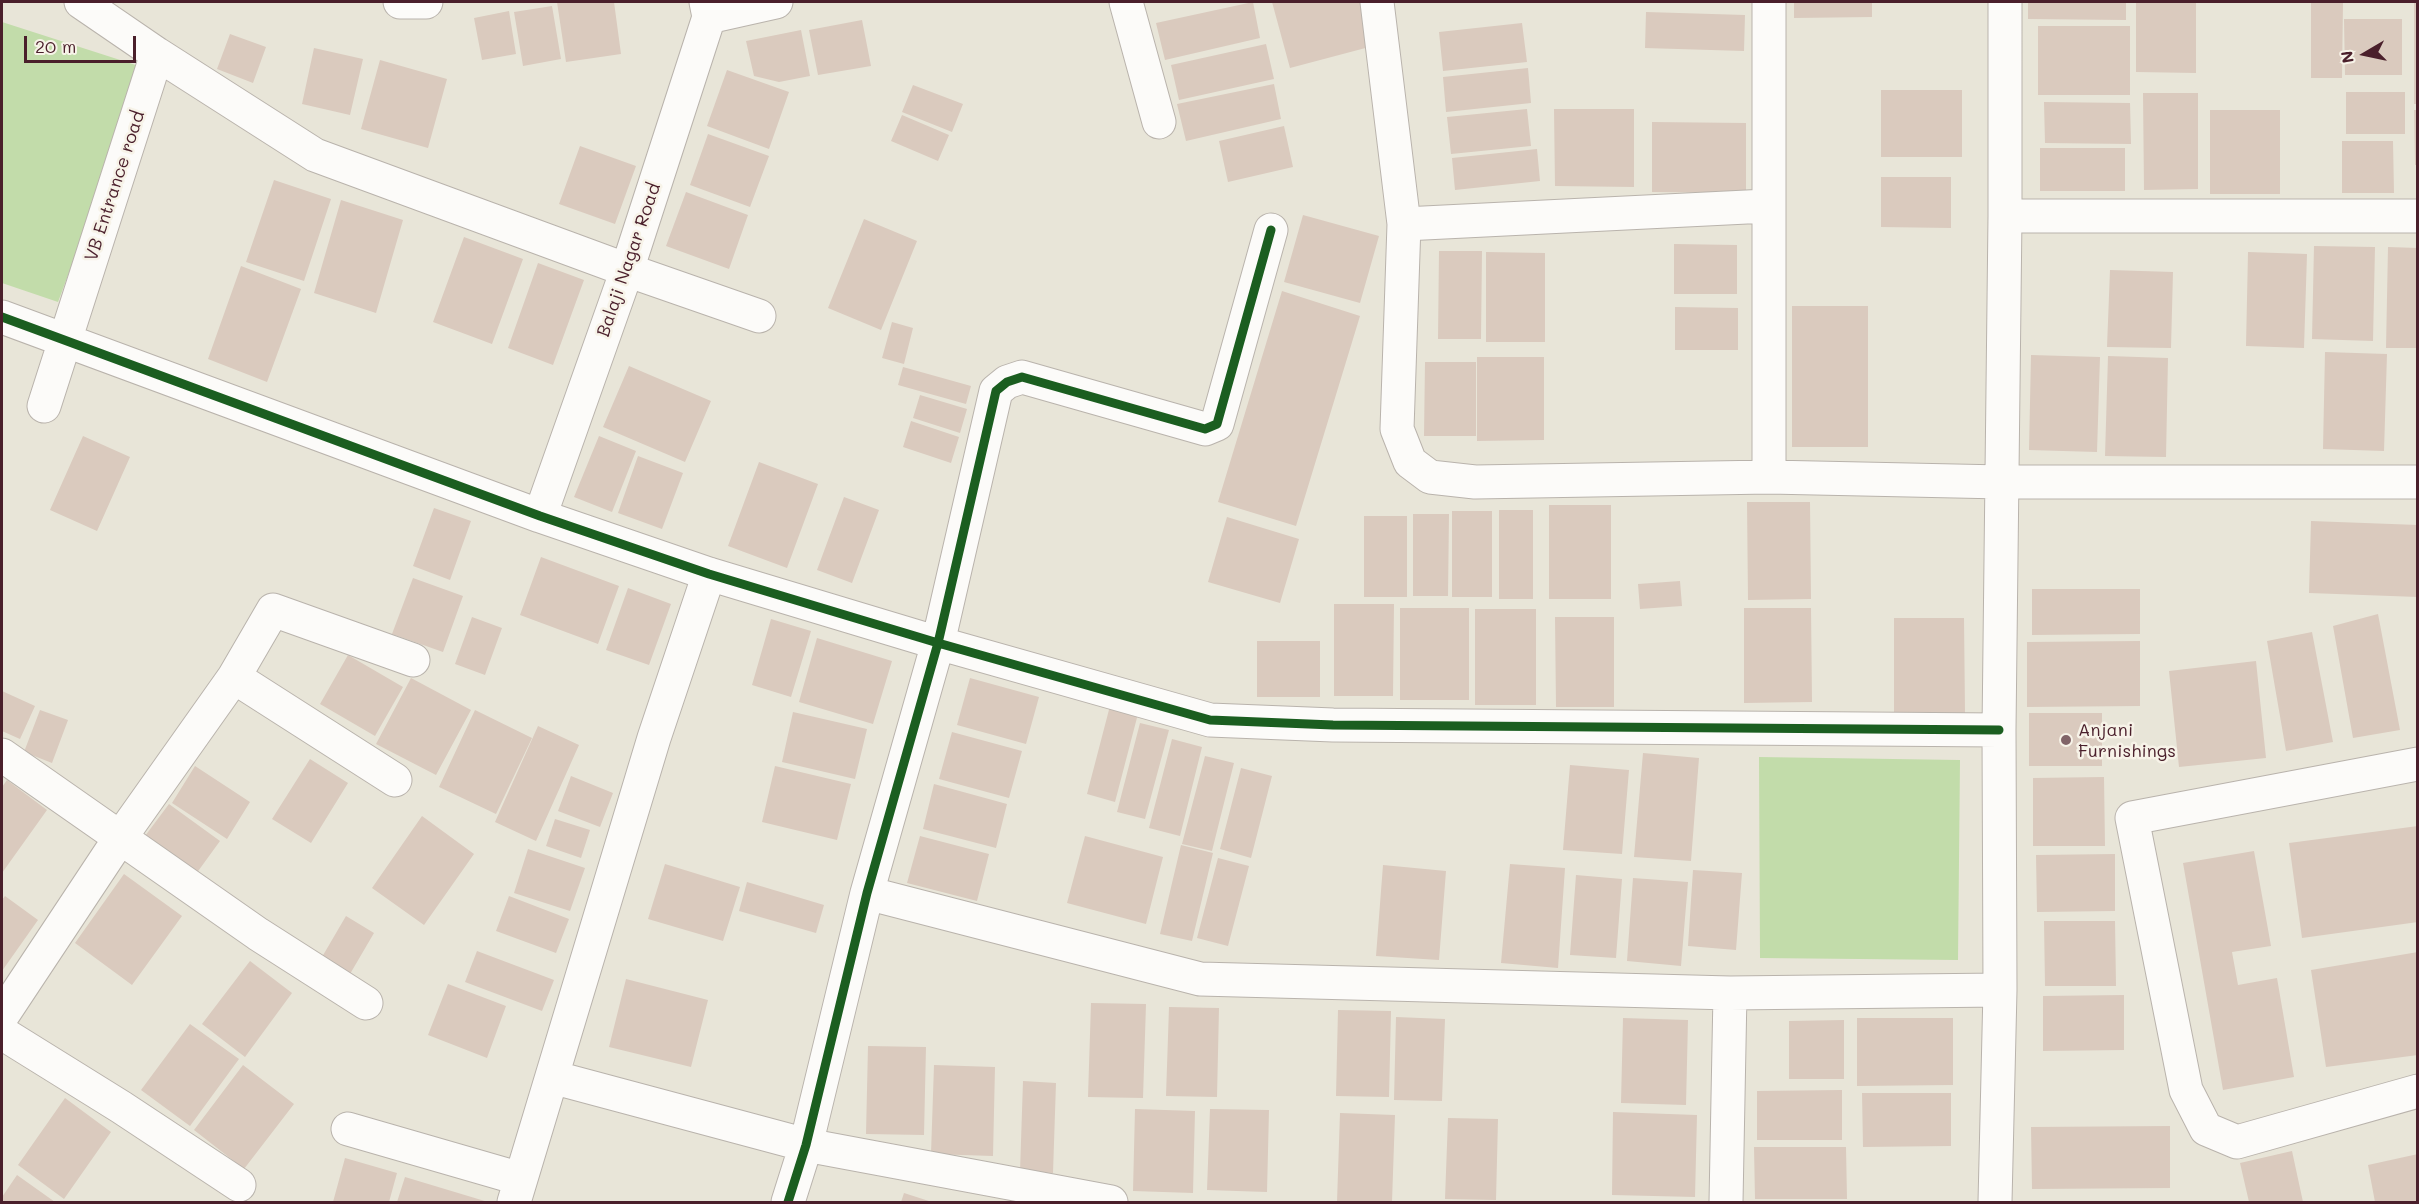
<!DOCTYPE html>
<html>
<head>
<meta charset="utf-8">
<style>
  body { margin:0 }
  #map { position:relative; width:2419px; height:1204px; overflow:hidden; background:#e8e5d8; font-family:Mali,sans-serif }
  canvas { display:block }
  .frame { position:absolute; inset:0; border:3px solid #4a1f2b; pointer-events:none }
  .north { position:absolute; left:2335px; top:24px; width:60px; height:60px; -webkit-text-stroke:4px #f7f3e8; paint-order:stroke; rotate:261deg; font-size:16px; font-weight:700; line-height:24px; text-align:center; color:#4a1f2b }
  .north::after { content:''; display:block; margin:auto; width:21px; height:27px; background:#4a1f2b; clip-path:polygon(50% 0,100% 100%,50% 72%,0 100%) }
  .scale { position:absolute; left:24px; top:36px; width:112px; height:27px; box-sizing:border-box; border:3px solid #4a1f2b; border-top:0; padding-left:8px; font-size:18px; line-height:21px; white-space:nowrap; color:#4a1f2b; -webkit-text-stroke:4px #f7f3e8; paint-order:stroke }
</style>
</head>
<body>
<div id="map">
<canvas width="2419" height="1204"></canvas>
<div class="frame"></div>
<div class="north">N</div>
<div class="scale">20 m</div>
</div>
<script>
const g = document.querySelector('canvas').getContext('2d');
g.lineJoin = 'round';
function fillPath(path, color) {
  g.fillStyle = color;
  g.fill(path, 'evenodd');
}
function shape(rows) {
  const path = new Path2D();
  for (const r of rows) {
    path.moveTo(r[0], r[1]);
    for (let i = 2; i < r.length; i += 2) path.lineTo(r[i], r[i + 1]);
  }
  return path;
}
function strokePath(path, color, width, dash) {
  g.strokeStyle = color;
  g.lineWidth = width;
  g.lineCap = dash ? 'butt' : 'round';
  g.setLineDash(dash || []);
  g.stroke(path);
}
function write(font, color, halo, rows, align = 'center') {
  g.font = font + ' Mali,sans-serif';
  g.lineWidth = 5;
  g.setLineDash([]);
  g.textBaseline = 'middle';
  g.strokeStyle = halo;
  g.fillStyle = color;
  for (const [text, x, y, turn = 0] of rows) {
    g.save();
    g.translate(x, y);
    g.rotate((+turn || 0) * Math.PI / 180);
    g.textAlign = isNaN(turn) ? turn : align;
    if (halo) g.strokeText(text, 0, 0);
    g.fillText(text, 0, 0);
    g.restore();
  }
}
const green = shape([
  [2,22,145,68,58,302,2,283],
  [1759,757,1960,760,1958,960,1760,958]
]);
const building = shape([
  [557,2,614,2,621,54,566,62],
  [1253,2,1260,38,1165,60,1156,23],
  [1272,2,1361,2,1373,46,1290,68],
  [1794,2,1872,2,1872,17,1794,18],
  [2028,2,2126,2,2126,20,2028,19],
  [2136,2,2196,2,2196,73,2136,72],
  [2311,2,2343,2,2342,78,2311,78],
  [2414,3,2418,3,2418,104,2414,104],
  [552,6,561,59,523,66,514,12],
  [509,11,516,54,482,60,474,18],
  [1646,12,1745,15,1744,51,1645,48],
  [2344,19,2402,19,2402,75,2345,75],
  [862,20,871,66,818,75,809,30],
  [1522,23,1527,62,1443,71,1439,32],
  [2038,26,2130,26,2130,95,2038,95],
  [801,30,810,76,779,82,754,76,746,41],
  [230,34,266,47,253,83,217,69],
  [1266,44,1274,79,1179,100,1171,65],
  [314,48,363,59,350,115,302,104],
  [380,60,447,79,428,148,361,129],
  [1528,68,1531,103,1446,112,1443,77],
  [727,70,789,92,769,149,707,126],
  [1274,84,1281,119,1186,141,1177,104],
  [913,85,963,104,952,132,902,112],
  [1881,90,1962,90,1962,157,1881,157],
  [2346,92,2405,92,2405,134,2346,134],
  [2143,93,2198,93,2198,189,2144,190],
  [2044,102,2130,103,2131,144,2045,143],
  [1527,109,1531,146,1451,154,1447,117],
  [1554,109,1634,109,1634,187,1555,186],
  [2210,110,2280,110,2280,194,2210,194],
  [2414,110,2418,110,2418,165,2415,165],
  [902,115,949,135,938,161,891,141],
  [1652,122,1746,123,1746,193,1652,192],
  [1284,126,1293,167,1228,182,1219,141],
  [708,134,769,156,750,207,690,185],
  [2342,141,2393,141,2394,193,2342,193],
  [580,146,636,166,615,224,559,204],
  [2040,148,2125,148,2125,191,2040,191],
  [1537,149,1540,181,1455,190,1452,158],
  [1881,177,1951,177,1951,228,1881,227],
  [274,180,331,199,304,281,246,262],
  [686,192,748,215,729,269,666,246],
  [341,200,403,220,376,313,314,293],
  [1303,215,1379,236,1360,303,1284,282],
  [864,219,917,241,881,330,828,308],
  [464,237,523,259,492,344,433,322],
  [1674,244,1737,245,1737,294,1674,294],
  [2314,246,2375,247,2373,341,2312,339],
  [2388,247,2418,248,2418,348,2386,348],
  [1439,251,1482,251,1481,339,1438,339],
  [1486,252,1545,253,1545,342,1486,342],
  [2248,252,2307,254,2304,348,2246,346],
  [538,263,584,280,553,365,508,348],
  [241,266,301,289,267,382,208,359],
  [2110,270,2173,272,2171,348,2107,347],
  [1282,291,1360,316,1296,526,1218,502],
  [1792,306,1868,306,1868,447,1792,447],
  [1675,307,1738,308,1738,350,1675,350],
  [892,322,913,328,904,364,882,358],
  [2325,352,2387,354,2384,451,2323,449],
  [2031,355,2100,357,2097,452,2029,450],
  [2108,356,2168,358,2166,457,2105,456],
  [1477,357,1544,357,1544,440,1477,441],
  [1425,362,1476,362,1476,436,1424,436],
  [629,366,711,401,685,462,603,427],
  [903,367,971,386,966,404,898,385],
  [920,395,967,409,960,433,913,418],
  [911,421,959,437,951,463,903,447],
  [83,436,130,457,97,531,50,510],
  [599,436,636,451,612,512,574,497],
  [638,456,683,473,662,529,618,513],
  [759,462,818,484,787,568,728,546],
  [844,497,879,510,852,583,817,570],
  [1747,502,1810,502,1811,599,1748,600],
  [1549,505,1611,505,1611,599,1549,599],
  [434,508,471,521,450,580,413,566],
  [1499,510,1533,510,1533,599,1499,599],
  [1452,511,1492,511,1492,597,1452,597],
  [1413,514,1449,514,1448,596,1413,596],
  [1364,516,1407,516,1407,597,1364,597],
  [1227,517,1299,539,1280,603,1208,582],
  [2311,521,2418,525,2418,597,2309,593],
  [541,557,619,586,598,644,520,615],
  [413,578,463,596,443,652,392,634],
  [1680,581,1682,606,1640,609,1638,584],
  [628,588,671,604,649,665,606,650],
  [2032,589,2140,589,2140,634,2032,635],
  [1334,604,1394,604,1393,696,1334,696],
  [1400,608,1469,608,1469,700,1400,700],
  [1744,608,1811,608,1812,702,1744,703],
  [1475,609,1536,609,1536,705,1475,705],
  [2378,614,2400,730,2353,738,2333,626],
  [472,617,502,628,485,675,455,664],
  [1555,617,1614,617,1614,707,1556,707],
  [1894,618,1964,618,1965,713,1894,713],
  [771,619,811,631,791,697,752,685],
  [2312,632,2333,742,2286,751,2267,641],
  [817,638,892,661,873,724,799,702],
  [1257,641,1320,641,1320,697,1257,697],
  [2140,641,2140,706,2027,707,2027,642],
  [348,655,403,687,375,736,320,704],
  [2256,661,2266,758,2179,767,2169,671],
  [411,678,471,710,436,775,376,744],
  [970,678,1039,697,1026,744,957,725],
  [2,691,35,706,20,739,2,731],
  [1111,702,1139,710,1115,802,1087,794],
  [40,710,68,720,52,763,24,752],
  [475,710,532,738,496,814,439,787],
  [793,712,867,729,855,779,782,762],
  [2029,713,2102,713,2102,766,2029,766],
  [1140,723,1169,730,1145,819,1117,812],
  [538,726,579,745,536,841,495,822],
  [952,732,1022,751,1009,798,939,779],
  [1172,739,1202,747,1180,836,1149,828],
  [1643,753,1699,758,1691,861,1634,857],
  [1205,756,1234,763,1212,851,1182,844],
  [310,759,348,783,311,843,272,819],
  [1570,765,1629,770,1622,854,1563,850],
  [195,766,250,802,227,839,172,803],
  [775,766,851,784,837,840,762,822],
  [1241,768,1272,776,1251,858,1220,849],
  [571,776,613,793,600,827,558,811],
  [2104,777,2105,846,2033,846,2033,778],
  [7,780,47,810,2,873,2,787],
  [934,784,1007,804,996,848,923,829],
  [169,804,220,841,196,874,145,836],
  [422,816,474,854,424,925,372,888],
  [555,819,590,830,581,858,546,846],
  [2418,826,2418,922,2302,938,2289,843],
  [920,836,989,854,977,901,907,883],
  [1085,836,1163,857,1146,924,1067,903],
  [1181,845,1213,853,1192,941,1160,934],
  [528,849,585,868,570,911,514,893],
  [2254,851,2271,946,2232,952,2238,985,2277,978,2294,1077,2223,1090,2183,863],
  [2115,854,2115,911,2037,912,2036,855],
  [1218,858,1249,866,1228,946,1197,938],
  [665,864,740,887,723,941,648,919],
  [1510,864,1565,868,1558,968,1501,963],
  [1383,865,1446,871,1439,960,1376,956],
  [1693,870,1742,873,1736,950,1688,946],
  [124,874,182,916,132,985,75,943],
  [1576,875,1622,879,1616,958,1570,955],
  [1633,878,1688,882,1681,966,1627,961],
  [747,882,824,905,816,933,739,911],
  [5,896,38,920,2,971,2,900],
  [509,896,569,919,556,953,496,931],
  [346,916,374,933,350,974,322,957],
  [2044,921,2115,921,2116,986,2045,986],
  [477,951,554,980,542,1011,465,982],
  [2418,952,2418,1055,2326,1067,2311,970],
  [250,961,292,993,245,1057,202,1024],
  [626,979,708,1000,691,1067,609,1047],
  [448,984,506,1006,487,1058,428,1035],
  [2124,995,2124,1050,2043,1051,2043,996],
  [1091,1003,1146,1004,1143,1098,1088,1097],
  [1169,1007,1219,1008,1217,1097,1166,1096],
  [1338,1010,1391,1011,1389,1097,1336,1096],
  [1396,1017,1445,1019,1442,1101,1394,1100],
  [1623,1018,1688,1020,1686,1105,1621,1103],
  [1857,1018,1953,1018,1953,1085,1857,1086],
  [1844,1020,1844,1079,1789,1079,1789,1021],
  [190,1024,239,1059,190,1126,141,1090],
  [868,1046,926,1047,924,1135,866,1134],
  [243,1065,294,1104,244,1169,194,1130],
  [934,1065,995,1067,993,1156,931,1154],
  [1023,1081,1056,1083,1053,1173,1020,1172],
  [1842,1090,1842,1140,1757,1140,1757,1091],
  [1862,1093,1951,1093,1951,1146,1863,1147],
  [65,1098,111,1132,64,1199,18,1165],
  [1135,1109,1195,1111,1193,1193,1133,1191],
  [1210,1109,1269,1110,1267,1192,1207,1190],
  [1613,1112,1697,1115,1695,1197,1612,1195],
  [1340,1113,1395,1115,1392,1202,1337,1202],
  [1448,1118,1498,1119,1496,1200,1445,1199],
  [2170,1126,2170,1188,2032,1189,2031,1127],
  [1754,1147,1846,1147,1847,1199,1755,1199],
  [2292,1151,2303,1202,2249,1202,2240,1163],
  [2418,1154,2418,1202,2375,1202,2368,1165],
  [345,1158,397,1173,389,1202,333,1202],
  [17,1175,55,1202,2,1202,2,1197],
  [405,1177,488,1202,397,1202],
  [904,1193,932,1202,901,1202]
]);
const minor = shape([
  [81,2,157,54,315,155,627,270,759,316],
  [400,2,426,2],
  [1126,2,1159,122],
  [1377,2,1404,224,1767,206],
  [1769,2,1769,477],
  [709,17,776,2],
  [2005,216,2418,216],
  [1404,224,1397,429,1410,462,1430,477,1475,482,1769,477,2002,482,2418,482],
  [2,317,540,516,709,574,938,643,1210,720,1333,725,1999,730],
  [44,406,157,54],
  [540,516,627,270,709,17,706,2],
  [234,677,395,780],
  [2,755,258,934,366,1003],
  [2418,764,2132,818,2186,1090,2206,1129,2237,1142,2418,1091],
  [867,893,1200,979,1730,993,2000,990],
  [2,1016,120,838,234,677,273,610,413,660],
  [2,1033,121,1107,239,1185],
  [552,1077,806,1145,1111,1202],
  [348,1129,521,1179],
  [514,1202,654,738,709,574],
  [788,1202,806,1145,867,893,938,643,996,391,1007,382,1022,377,1205,429,1217,424,1271,230],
  [1726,1202,1730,993],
  [1995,1202,2000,990,1999,730,2005,216,2005,2]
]);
const cycleway = shape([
  [2,317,540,516,709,574,938,643,1210,720,1333,725,1999,730],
  [788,1202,806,1145,867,893,938,643,996,391,1007,382,1022,377,1205,429,1217,424,1271,230]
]);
const markers = [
  [2066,740,6,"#816468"]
];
const streetNames = [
  ["VB Entrance road",115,186,-72],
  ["Balaji Nagar Road",629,260,-71]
];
const poiNames = [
  ["Anjani",2078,730],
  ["Furnishings",2078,751]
];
fillPath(green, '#c2dcaa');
fillPath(building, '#dacabe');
strokePath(minor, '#b9b3ac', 35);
strokePath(minor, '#fcfbf9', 33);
strokePath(cycleway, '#1b5e20', 9);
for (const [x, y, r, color] of markers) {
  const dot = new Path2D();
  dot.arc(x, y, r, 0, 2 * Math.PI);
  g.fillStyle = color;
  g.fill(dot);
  strokePath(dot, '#f7f3e8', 2);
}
write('18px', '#4a1f2b', '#f7f3e8', streetNames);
write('18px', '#4a1f2b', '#f7f3e8', poiNames, 'left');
</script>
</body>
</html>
